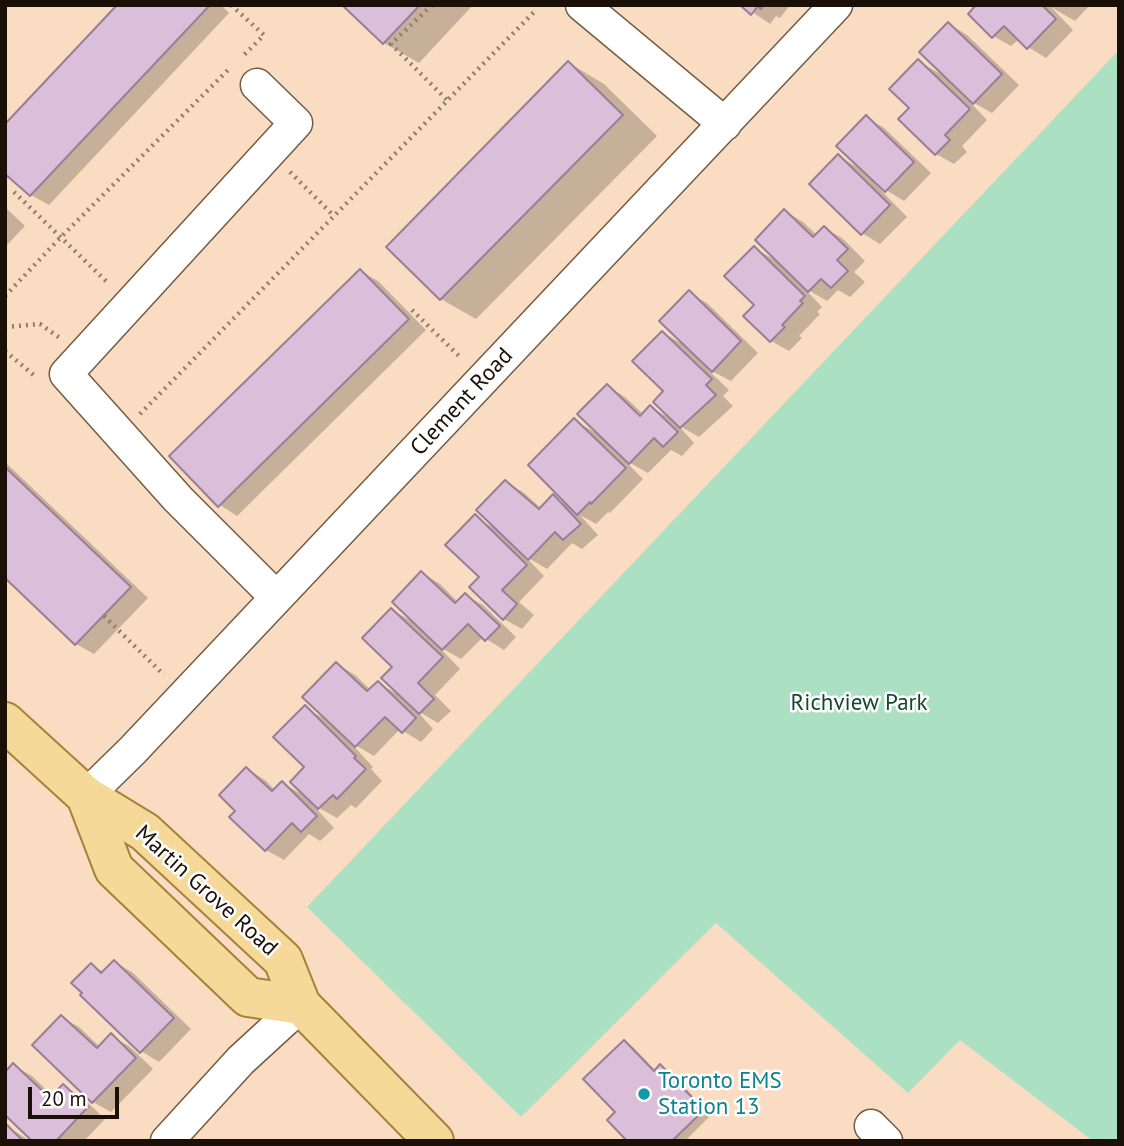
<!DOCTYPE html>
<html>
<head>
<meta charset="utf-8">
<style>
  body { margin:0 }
  #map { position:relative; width:1124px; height:1146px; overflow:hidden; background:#f9dcc1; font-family:"PT Sans",sans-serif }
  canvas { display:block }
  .frame { position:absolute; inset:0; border:7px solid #1a1007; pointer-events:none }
  .scale { position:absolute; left:28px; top:1087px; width:91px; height:32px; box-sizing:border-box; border:4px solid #1a1007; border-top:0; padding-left:9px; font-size:21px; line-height:24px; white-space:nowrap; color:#1a1007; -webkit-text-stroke:5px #fff; paint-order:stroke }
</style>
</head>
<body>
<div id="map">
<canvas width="1124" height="1146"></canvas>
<div class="frame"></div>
<div class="scale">20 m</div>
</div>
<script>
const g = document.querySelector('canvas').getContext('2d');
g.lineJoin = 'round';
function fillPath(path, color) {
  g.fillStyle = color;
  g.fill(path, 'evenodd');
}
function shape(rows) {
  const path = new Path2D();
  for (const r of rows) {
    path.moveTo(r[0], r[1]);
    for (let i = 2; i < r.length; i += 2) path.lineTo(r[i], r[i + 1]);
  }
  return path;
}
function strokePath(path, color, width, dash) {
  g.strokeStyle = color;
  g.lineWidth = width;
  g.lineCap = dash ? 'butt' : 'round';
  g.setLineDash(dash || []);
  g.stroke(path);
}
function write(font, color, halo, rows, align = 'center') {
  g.font = font + ' "PT Sans",sans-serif';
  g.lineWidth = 5;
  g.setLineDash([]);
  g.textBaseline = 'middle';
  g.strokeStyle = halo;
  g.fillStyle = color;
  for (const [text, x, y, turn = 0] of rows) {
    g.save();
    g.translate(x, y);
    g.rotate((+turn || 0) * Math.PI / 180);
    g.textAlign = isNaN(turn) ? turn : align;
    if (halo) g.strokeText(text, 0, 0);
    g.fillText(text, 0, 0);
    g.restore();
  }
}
const green = shape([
  [1119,50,1119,1141,1093,1141,960,1040,908,1093,716,923,521,1117,307,907]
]);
const shadow = shape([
  [120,5,221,5,229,13,49,205,31,195],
  [344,5,473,5,419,63,384,43],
  [742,5,790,5,780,18,776,16,770,24],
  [979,5,1090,5,1075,21,1051,7,1073,30,1046,58,1028,47,1019,39,1011,46,993,36],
  [949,24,967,35,1019,85,992,113,967,99,987,120,962,146,967,152,954,164,936,154,901,119,911,108,918,61,944,76],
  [569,63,604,84,657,136,476,319,441,299],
  [866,117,884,128,931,173,904,201,886,190,877,182,875,184,907,217,880,244,862,233,839,156,862,170],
  [5,207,25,226,5,247],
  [785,211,803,222,817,235,824,228,842,238,865,261,854,272,865,282,850,297,838,290,827,301,803,287,822,307,817,312,820,314,799,336,802,338,789,351,771,341,746,316,756,305,754,248,777,261],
  [360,271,378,281,426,330,237,516,220,505],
  [689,293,707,303,758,353,731,381,706,368,729,390,723,396,733,406,699,437,678,425,694,443,682,456,671,450,648,473,623,459,643,479,610,513,608,512,596,524,580,515,598,535,582,549,572,543,547,569,525,556,544,576,519,602,534,615,522,629,504,619,481,577,475,517,496,529,505,482,523,492,542,509,553,497,568,505,574,420,598,434,607,386,625,397,643,414,650,407,672,419,666,391,663,333,686,346],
  [5,462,148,598,94,654,76,644,5,576],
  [422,573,440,584,458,602,465,595,483,605,516,637,504,650,483,637,461,659,438,646,460,669,435,695,451,711,438,723,416,710,433,729,421,742,400,729,374,756,350,742,373,767,371,769,382,781,356,808,351,805,337,818,319,808,292,782,307,767,305,708,327,720,337,664,355,675,371,690,378,683,401,696,395,667,392,610,415,623],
  [247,769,265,780,275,790,282,783,305,796,334,828,320,841,309,834,284,860,266,850,232,817,238,811],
  [114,962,132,972,191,1029,159,1062,141,1051,91,965,104,972],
  [61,1017,79,1027,100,1047,111,1036,129,1046,153,1069,111,1112,93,1102,34,1045],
  [624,1042,633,1047,656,1071,661,1066,669,1071,711,1115,685,1141,630,1141,617,1112],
  [14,1066,32,1076,53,1096,63,1086,81,1096,105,1119,84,1141,34,1141],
  [6,1126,24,1137,28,1141,5,1141]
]);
const building = shape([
  [117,5,210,5,30,196,5,174,5,124,117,5],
  [342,5,420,5,383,44,342,5],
  [740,5,764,5,761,9,758,6,751,15,740,5],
  [976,5,1042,5,1056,19,1027,49,1004,26,992,38,968,14,976,5],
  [948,22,1002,74,973,104,919,52,948,22],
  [918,59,970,109,945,135,950,140,935,155,898,119,909,108,889,89,918,59],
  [568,61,623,115,440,300,386,247,568,61],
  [866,115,914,162,885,192,836,146,866,115],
  [838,154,890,205,861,235,809,184,838,154],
  [784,209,813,237,824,226,848,249,837,260,848,271,831,288,821,279,808,292,755,240,784,209],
  [754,246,805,296,800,301,803,303,782,325,785,327,770,342,743,316,754,305,724,276,754,246],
  [360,269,409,319,218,507,169,456,360,269],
  [689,290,741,341,712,372,659,321,689,290],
  [662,331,712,379,706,385,716,395,680,428,653,402,663,391,632,361,662,331],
  [607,384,640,416,650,405,678,432,663,447,654,438,629,464,577,414,607,384],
  [574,418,626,468,591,504,590,502,577,515,528,465,574,418],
  [5,467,131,587,75,645,5,578,5,467],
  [505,480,539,509,553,494,581,524,563,540,555,532,528,560,476,510,505,480],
  [475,514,527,565,502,590,517,604,503,620,469,587,479,577,445,545,475,514],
  [421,571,455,603,465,593,500,626,485,641,468,624,442,650,392,602,421,571],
  [391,608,443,657,418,683,434,699,419,714,381,678,392,667,362,638,391,608],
  [336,662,367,691,378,681,416,718,402,733,385,717,355,747,302,697,336,662],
  [305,705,356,756,354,758,366,769,337,799,333,795,318,809,290,782,304,767,273,737,305,705],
  [246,767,272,791,282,781,317,816,301,832,292,823,265,851,229,817,235,811,219,795,246,767],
  [114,960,174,1018,140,1053,80,995,82,993,71,983,91,963,101,973,114,960],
  [61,1015,97,1048,111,1033,136,1058,92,1103,32,1045,61,1015],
  [624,1040,654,1071,660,1064,704,1110,672,1141,627,1141,607,1120,615,1112,583,1079,624,1040],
  [13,1063,50,1098,63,1084,88,1107,56,1141,32,1141,5,1115,5,1072,13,1063],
  [6,1124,23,1141,5,1141,6,1124]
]);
const path = shape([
  [231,5,264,35,242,57],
  [432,5,391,44,447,100],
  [290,172,334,216],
  [14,192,109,284],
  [5,296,61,237,228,70],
  [412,310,461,358],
  [5,327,40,324,60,338],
  [5,351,37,378],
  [140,414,536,10],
  [104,616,164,675]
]);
const minor = shape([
  [582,5,725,124],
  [257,85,296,123,66,374,178,499,276,597],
  [86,796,132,751,836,5],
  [871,1126,886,1141],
  [167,1141,241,1060,301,1005]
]);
const major = shape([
  [5,722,86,796,145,832,283,960,301,1005,434,1141],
  [86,796,114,869,248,997,301,1005]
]);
const markers = [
  [644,1094,7,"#0f9aa8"]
];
const streetNames = [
  ["Clement Road",462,402,-47],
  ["Martin Grove Road",206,891,42]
];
const parkNames = [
  ["Richview Park",859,703]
];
const cultureNames = [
  ["Toronto EMS",658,1081],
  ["Station 13",658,1107]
];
fillPath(green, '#ace0c2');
fillPath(shadow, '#0003');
fillPath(building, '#dbbed9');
strokePath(building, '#997e97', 2);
strokePath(minor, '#735b43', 35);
strokePath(major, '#a5823a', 42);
strokePath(path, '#907c6a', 4.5, [2, 5]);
strokePath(minor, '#fff', 32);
strokePath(major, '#f6d999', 38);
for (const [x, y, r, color] of markers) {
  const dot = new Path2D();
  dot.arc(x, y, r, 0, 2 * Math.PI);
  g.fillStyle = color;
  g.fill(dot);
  strokePath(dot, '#fff', 2.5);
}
write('23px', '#1a1007', '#fff', streetNames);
write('23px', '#13482f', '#fff', parkNames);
write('23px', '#0d838f', '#fff', cultureNames, 'left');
</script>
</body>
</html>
